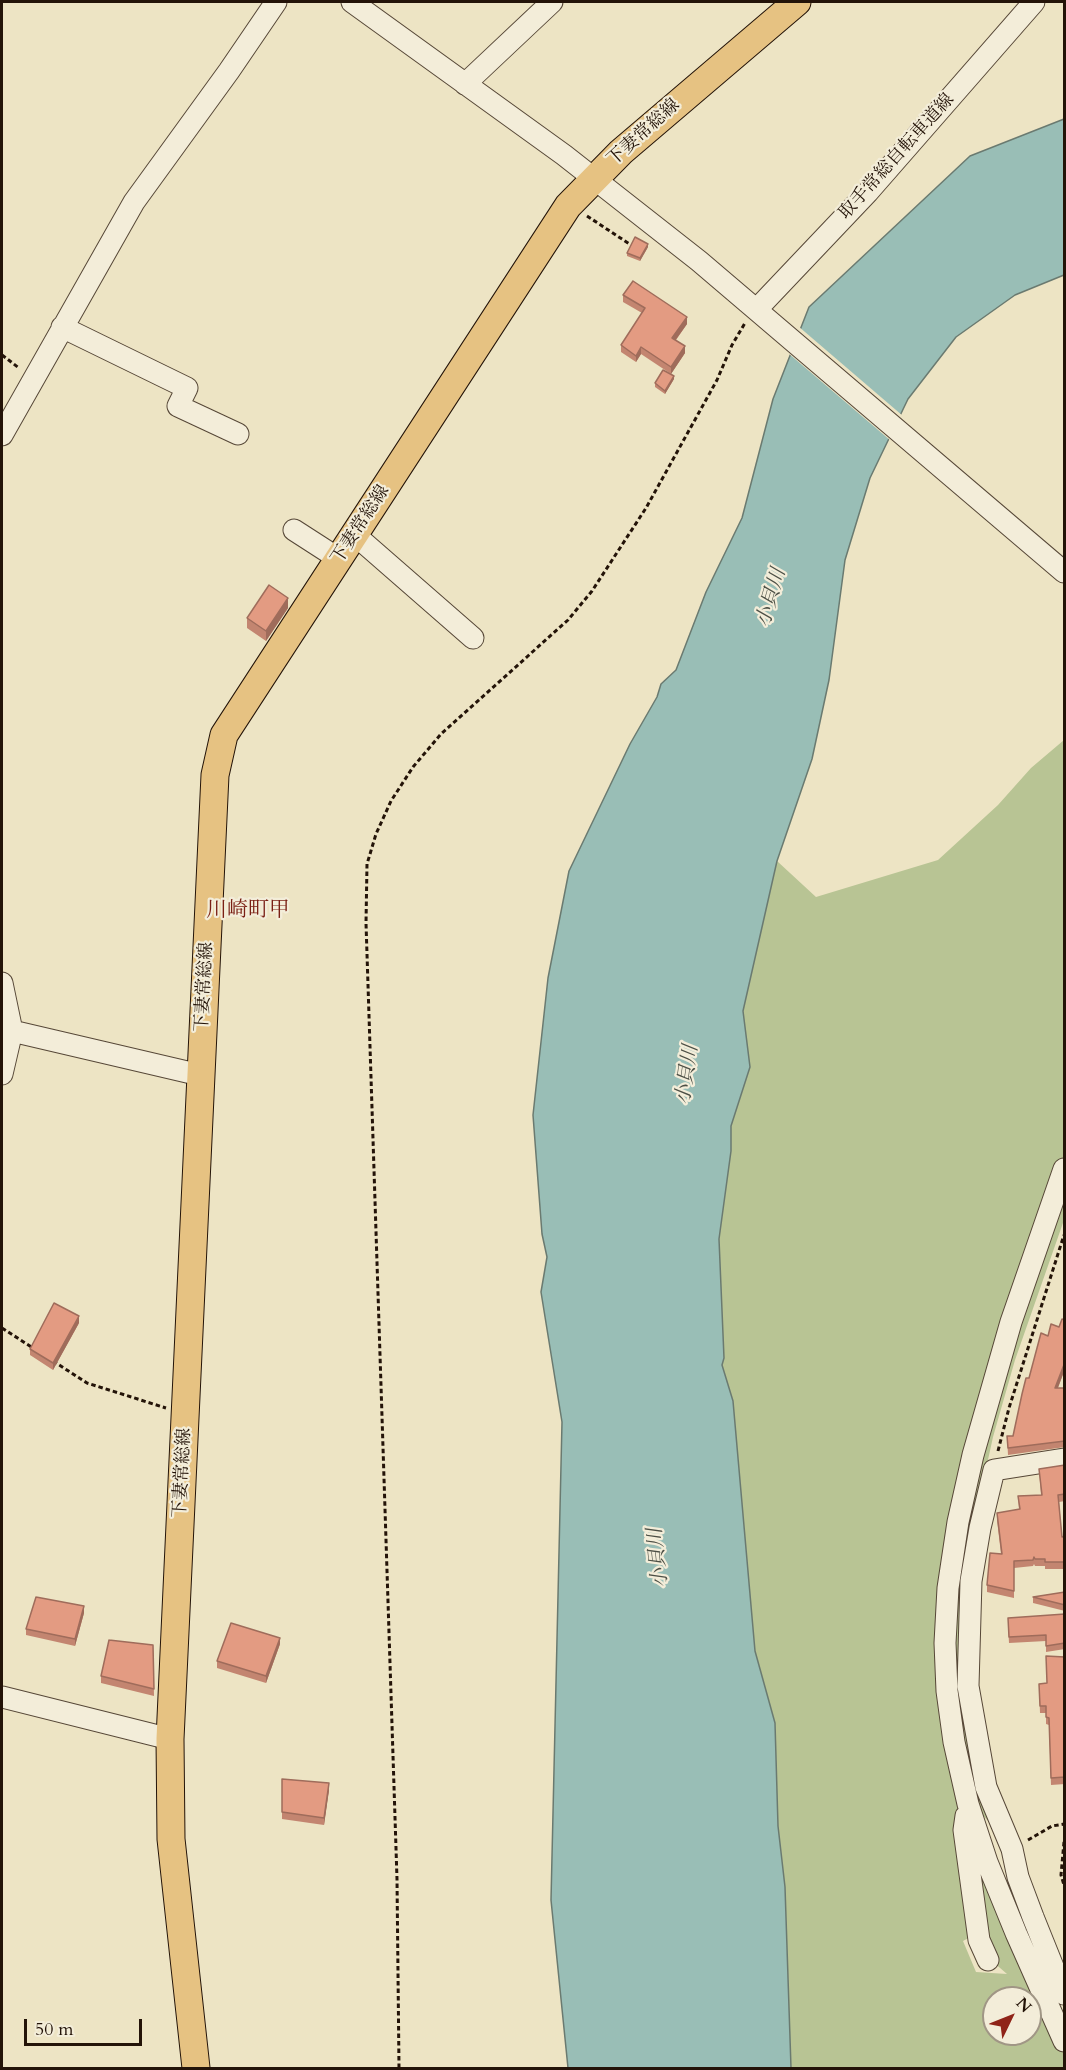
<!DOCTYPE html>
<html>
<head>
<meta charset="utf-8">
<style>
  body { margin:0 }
  #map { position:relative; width:1066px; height:2070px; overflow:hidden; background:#ede4c4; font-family:Cardo,serif }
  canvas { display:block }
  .frame { position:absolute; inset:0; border:3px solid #231308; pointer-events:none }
  .north { position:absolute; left:982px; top:1986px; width:60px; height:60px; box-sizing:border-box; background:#f3edd9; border:2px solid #a09685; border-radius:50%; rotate:47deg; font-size:16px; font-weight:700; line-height:24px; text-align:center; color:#231308 }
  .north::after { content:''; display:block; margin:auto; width:21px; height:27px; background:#8f2418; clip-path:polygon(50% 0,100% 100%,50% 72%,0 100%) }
  .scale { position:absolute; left:24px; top:2019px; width:118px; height:27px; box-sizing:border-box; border:3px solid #231308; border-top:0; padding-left:8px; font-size:18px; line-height:21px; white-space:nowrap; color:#231308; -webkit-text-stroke:4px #f3edd9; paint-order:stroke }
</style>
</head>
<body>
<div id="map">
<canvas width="1066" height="2070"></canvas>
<div class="frame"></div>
<div class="north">N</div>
<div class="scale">50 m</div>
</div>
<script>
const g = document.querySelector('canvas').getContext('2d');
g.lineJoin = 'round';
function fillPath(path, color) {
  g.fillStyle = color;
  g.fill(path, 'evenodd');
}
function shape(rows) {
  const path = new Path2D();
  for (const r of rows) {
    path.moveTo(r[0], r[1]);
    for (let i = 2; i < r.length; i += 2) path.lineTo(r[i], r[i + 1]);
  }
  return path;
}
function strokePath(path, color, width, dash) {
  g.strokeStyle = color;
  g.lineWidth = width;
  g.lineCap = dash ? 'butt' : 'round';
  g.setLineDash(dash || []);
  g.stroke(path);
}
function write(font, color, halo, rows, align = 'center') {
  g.font = font + ' Cardo,"Noto Serif JP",serif';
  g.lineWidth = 4.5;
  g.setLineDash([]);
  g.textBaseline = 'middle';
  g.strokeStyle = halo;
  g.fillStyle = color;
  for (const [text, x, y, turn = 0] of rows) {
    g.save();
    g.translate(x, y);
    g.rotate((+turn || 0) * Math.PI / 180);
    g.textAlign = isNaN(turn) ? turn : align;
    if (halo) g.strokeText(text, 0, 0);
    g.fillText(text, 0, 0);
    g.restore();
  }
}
const green = shape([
  [1064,740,1064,1157,1017,1291,941,1609,974,1935,963,1941,976,1972,1007,1974,992,1961,967,1832,1064,2054,1064,2068,791,2068,785,1887,778,1826,775,1723,755,1651,733,1401,722,1365,723,1358,719,1239,731,1151,731,1126,750,1067,743,1011,777,861,816,897,938,860,998,805,1031,768],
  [994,1998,1030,1998,1030,2034,994,2034],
  [1064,1187,1064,1220,1015,1360,993,1437,973,1528,962,1600,990,1823,974,1806,956,1709,952,1592,984,1432]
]);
const water = shape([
  [1064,119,1064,275,1015,295,956,337,908,399,870,478,845,560,829,680,812,759,777,861,743,1011,750,1067,731,1126,731,1151,719,1239,724,1358,722,1365,733,1401,755,1651,775,1723,778,1826,785,1887,791,2068,568,2068,551,1900,562,1422,541,1292,547,1257,542,1234,533,1115,548,978,569,871,630,744,657,697,661,684,676,670,706,592,742,518,773,399,809,307,970,156,1064,119]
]);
const pier = shape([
  [798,326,903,416,891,441,788,353]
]);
const path = shape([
  [587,216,631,245],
  [2,355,19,368],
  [2,1328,33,1348],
  [53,1361,87,1383,166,1408],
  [998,1451,1009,1408,1064,1235],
  [1028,1840,1052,1826,1064,1824],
  [1064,1842,1061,1875,1064,1885],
  [399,2068,397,1879,366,923,367,864,376,834,391,801,413,767,441,734,568,620,592,591,646,508,717,380,732,345,745,323]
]);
const minor = shape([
  [352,2,564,155,699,261,1064,572],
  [465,84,552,2],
  [757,309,868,192,1034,2],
  [62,327,187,388,178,406,238,434],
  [2,435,134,202,229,71,276,2],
  [294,530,339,559],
  [355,535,473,638],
  [2,983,12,1031,2,1074],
  [2,1026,12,1031,200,1075],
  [1064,1169,1011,1322,973,1455,958,1522,948,1588,945,1643,947,1691,954,1742,968,1804,987,1862,1016,1933,1064,2041],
  [1064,1459,994,1470,980,1528,971,1581,968,1686,986,1787,1012,1849,1018,1877,1033,1917,1064,1994],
  [2,1697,170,1739],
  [966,1816,964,1830,979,1940,988,1960]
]);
const major = shape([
  [196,2068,171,1839,170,1739,215,775,224,735,568,206,621,152,797,2]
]);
const wall = shape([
  [648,247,640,261,627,256,627,253],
  [623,295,687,324,676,340,685,353,671,374,641,354,636,362,621,352,621,345,642,313,623,302],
  [674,379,665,394,655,387,655,383],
  [288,608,266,641,247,628,247,618],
  [1065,1320,1065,1369,1058,1388,1065,1388,1065,1447,1008,1455,1007,1436,1013,1436,1029,1378,1048,1336,1059,1327],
  [79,1323,53,1370,30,1355,30,1349],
  [1065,1465,1065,1501,1059,1502,1062,1537,1065,1536,1065,1569,1045,1569,1045,1566,1035,1566,1034,1564,1033,1566,1014,1568,1014,1598,987,1592,987,1585,1001,1554,997,1520,997,1513,1019,1510,1018,1496,1041,1495,1039,1469],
  [1065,1592,1065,1611,1033,1603,1033,1597],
  [84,1613,75,1646,26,1635,26,1629],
  [1065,1614,1065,1649,1046,1652,1046,1641,1009,1643,1008,1624],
  [280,1644,266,1683,217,1668,217,1661],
  [153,1645,154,1696,101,1683,101,1676],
  [1065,1657,1065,1784,1051,1785,1049,1725,1046,1724,1046,1713,1040,1713,1039,1684,1047,1683],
  [282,1779,329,1790,324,1825,282,1819]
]);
const shadedWall = shape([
  [648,244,648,247,640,261,640,258],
  [687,317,687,324,672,345,672,338],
  [685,346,685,353,671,374,671,367],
  [641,347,641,354,636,362,636,356],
  [674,376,674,379,665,394,665,391],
  [288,598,288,608,266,641,266,631],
  [79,1316,79,1323,53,1370,53,1363],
  [1065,1362,1065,1369,1055,1395,1055,1388],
  [84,1606,84,1613,75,1646,75,1639],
  [280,1638,280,1644,266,1683,266,1676],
  [329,1783,329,1790,324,1825,324,1818]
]);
const building = shape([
  [635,237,648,244,640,258,627,253,635,237],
  [633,281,687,317,672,338,685,346,671,367,641,347,636,356,621,345,645,308,623,295,633,281],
  [663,370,674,376,665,391,655,383,663,370],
  [269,585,288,598,266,631,247,618,269,585],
  [54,1303,79,1316,53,1363,30,1349,54,1303],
  [1062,1319,1065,1320,1065,1362,1055,1388,1065,1388,1065,1441,1008,1448,1007,1436,1013,1436,1022,1394,1026,1378,1029,1378,1041,1333,1048,1336,1051,1324,1059,1327,1062,1319],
  [1065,1465,1065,1494,1058,1495,1062,1537,1065,1536,1065,1562,1045,1562,1045,1559,1035,1559,1034,1557,1033,1560,1014,1561,1014,1591,987,1585,990,1553,1002,1554,997,1513,1020,1509,1018,1496,1042,1495,1039,1469,1065,1465],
  [1065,1592,1065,1605,1033,1597,1065,1592],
  [36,1597,84,1606,75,1639,26,1629,36,1597],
  [1065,1614,1065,1643,1046,1646,1046,1635,1009,1637,1008,1618,1065,1614],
  [231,1623,280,1638,266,1676,217,1661,231,1623],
  [109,1640,153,1645,154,1689,101,1676,109,1640],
  [1046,1656,1065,1657,1065,1777,1051,1778,1049,1718,1046,1717,1046,1706,1040,1706,1039,1684,1047,1683,1046,1656],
  [282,1779,329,1783,324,1818,282,1812,282,1779]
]);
const streetNames = [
  ["下妻常総線",644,133,-42],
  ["取手常総自転車道線",897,157,-48],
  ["下妻常総線",361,525,-57],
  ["下妻常総線",205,987,-87],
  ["下妻常総線",183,1473,-87]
];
const waterNames = [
  ["小貝川",772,598,-74],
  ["小貝川",688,1075,-82],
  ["小貝川",659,1558,-96]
];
const quarterNames = [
  ["川崎町甲",248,911]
];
fillPath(green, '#b8c494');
fillPath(water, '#99beb6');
strokePath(water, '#6a7a70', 1.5);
fillPath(pier, '#ede4c4');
strokePath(minor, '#564737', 23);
strokePath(major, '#231308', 29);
strokePath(path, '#231308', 3, [4.5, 3]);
strokePath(minor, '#f3edd9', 21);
strokePath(major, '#e6c282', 27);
fillPath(wall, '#c38570');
fillPath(shadedWall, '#9f6c5b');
fillPath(building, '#e39b82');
strokePath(building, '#9f6c5b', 1.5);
write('18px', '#231308', '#f3edd9', streetNames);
write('italic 20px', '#4c4f45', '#f3edd9', waterNames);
write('21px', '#7a1f14', '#f3edd9', quarterNames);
</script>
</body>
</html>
